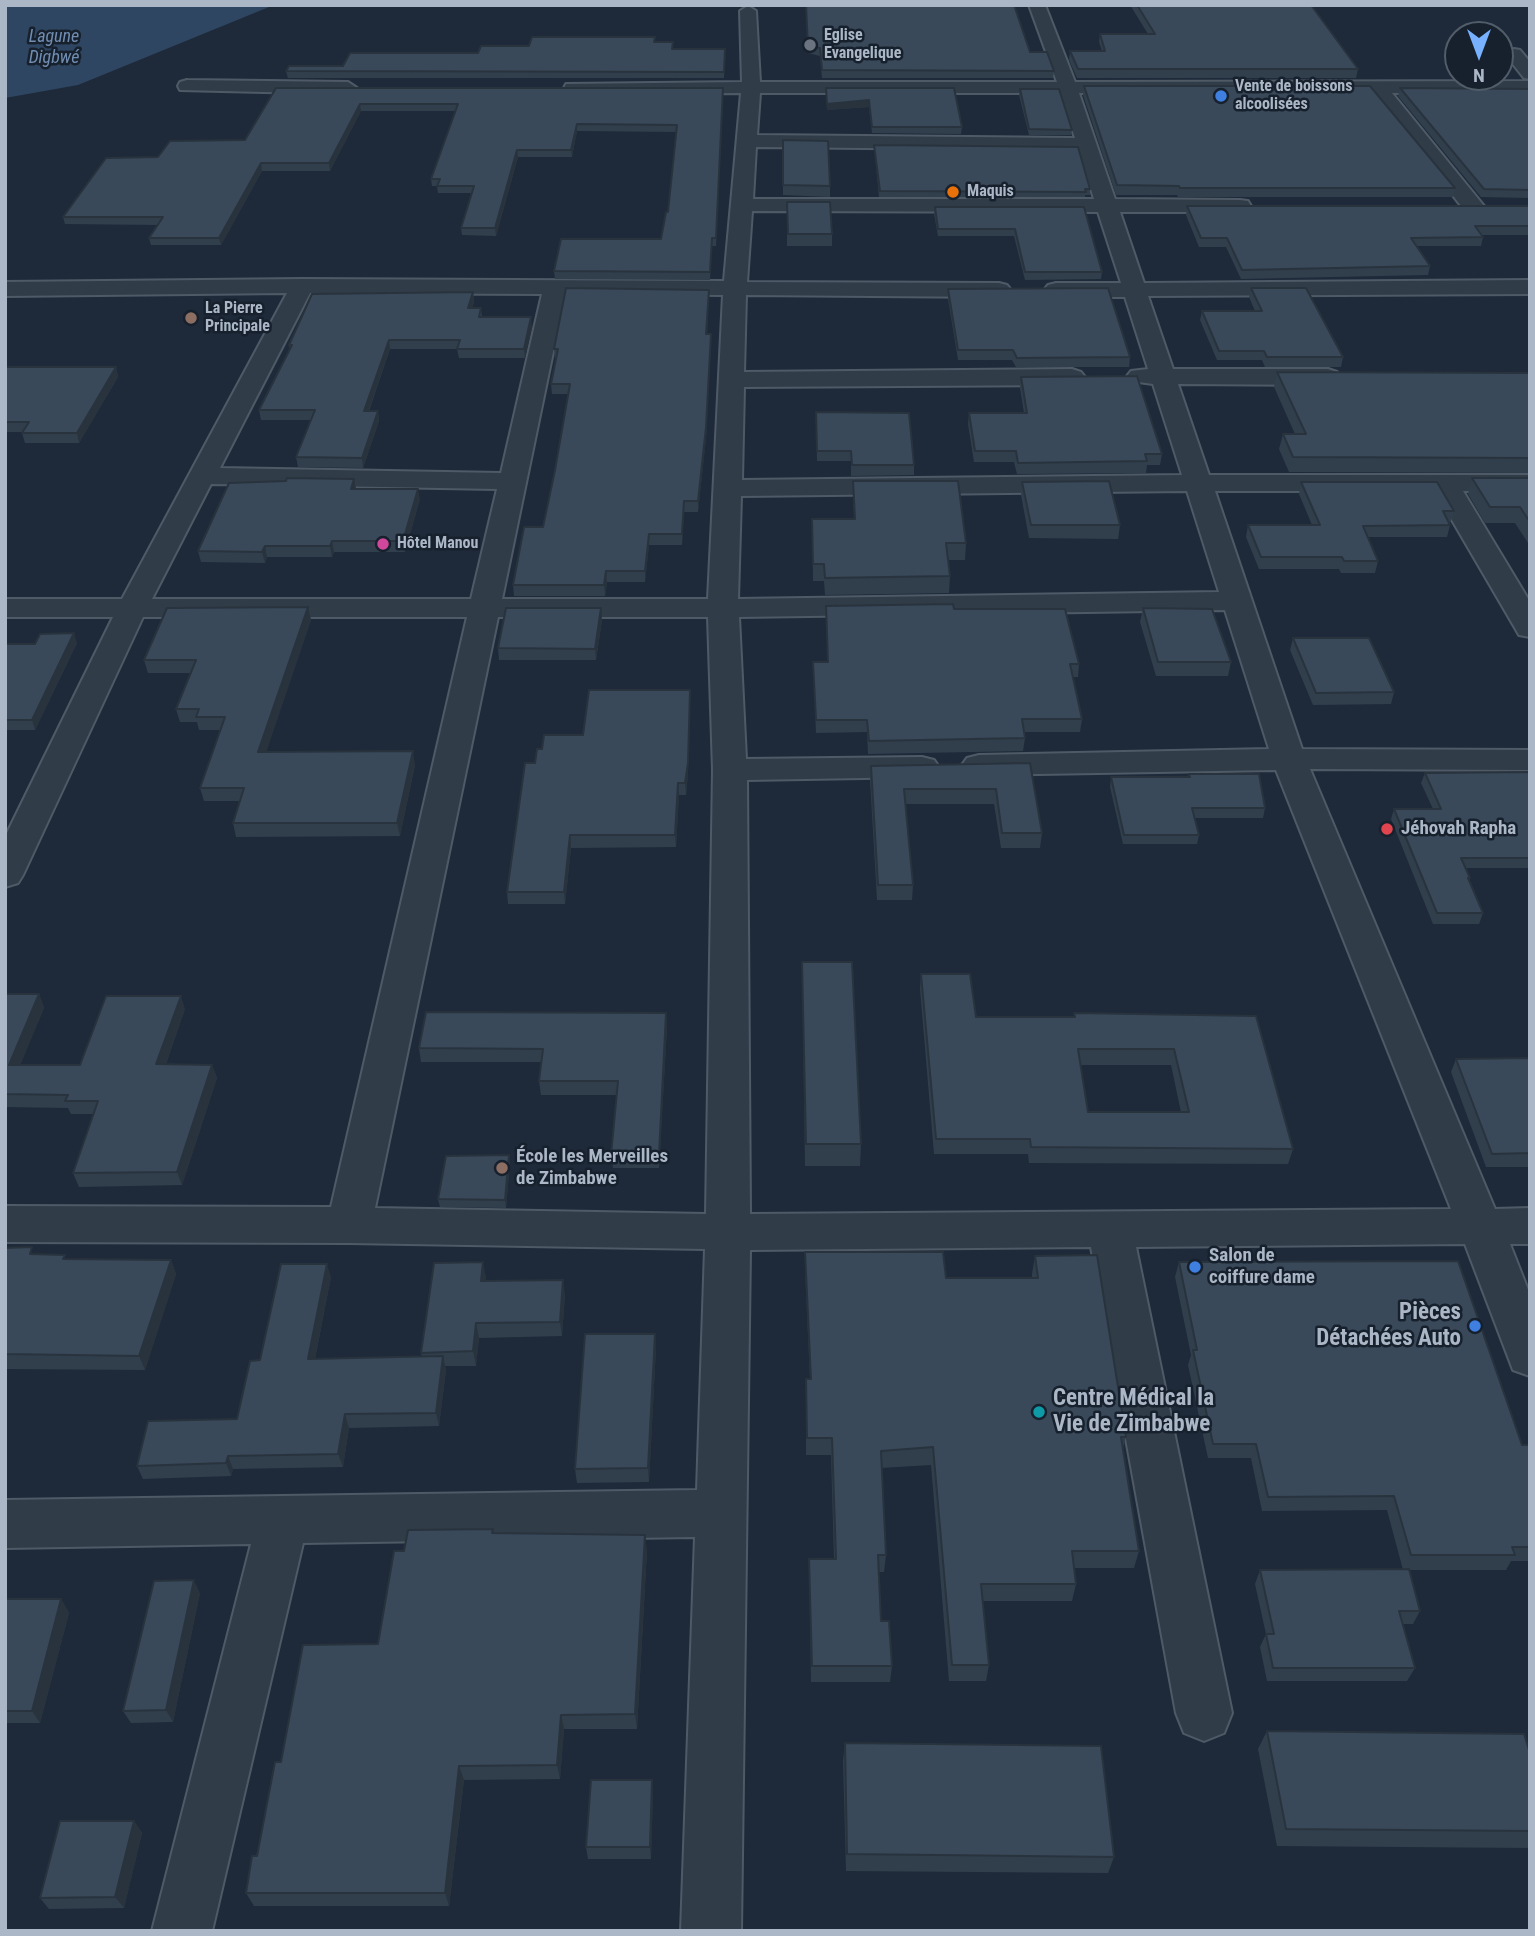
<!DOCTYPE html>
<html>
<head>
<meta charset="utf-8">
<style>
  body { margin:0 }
  #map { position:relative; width:1535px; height:1936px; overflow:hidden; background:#1e2a39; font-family:"Roboto Condensed",sans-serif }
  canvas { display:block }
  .frame { position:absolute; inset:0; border:7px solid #abb7c6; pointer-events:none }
  .north { position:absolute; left:1444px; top:21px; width:70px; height:70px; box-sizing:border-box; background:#17212d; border:2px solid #525d6a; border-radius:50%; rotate:180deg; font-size:19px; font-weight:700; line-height:28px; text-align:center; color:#abb7c6 }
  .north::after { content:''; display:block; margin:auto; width:24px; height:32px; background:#77b1ff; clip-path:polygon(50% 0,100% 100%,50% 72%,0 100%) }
</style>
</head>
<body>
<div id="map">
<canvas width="1535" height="1936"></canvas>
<div class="frame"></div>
<div class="north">N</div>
</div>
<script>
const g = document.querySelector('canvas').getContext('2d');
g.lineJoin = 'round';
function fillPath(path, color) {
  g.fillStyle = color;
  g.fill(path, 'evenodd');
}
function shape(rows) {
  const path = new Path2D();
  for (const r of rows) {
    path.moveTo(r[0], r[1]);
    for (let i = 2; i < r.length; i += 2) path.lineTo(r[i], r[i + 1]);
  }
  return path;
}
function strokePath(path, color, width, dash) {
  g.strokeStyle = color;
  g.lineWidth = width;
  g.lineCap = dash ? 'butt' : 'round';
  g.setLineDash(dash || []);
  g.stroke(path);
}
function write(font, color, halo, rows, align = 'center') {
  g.font = font + ' "Roboto Condensed",sans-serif';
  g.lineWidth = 5;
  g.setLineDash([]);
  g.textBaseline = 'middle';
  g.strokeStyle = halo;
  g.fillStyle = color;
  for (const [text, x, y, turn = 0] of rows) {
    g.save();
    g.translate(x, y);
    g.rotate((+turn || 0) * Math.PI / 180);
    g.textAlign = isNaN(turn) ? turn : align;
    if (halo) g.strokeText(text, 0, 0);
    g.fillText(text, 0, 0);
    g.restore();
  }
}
const water = shape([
  [5,5,286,5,269,7,78,85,5,98]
]);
const street = shape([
  [1029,5,1045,5,1075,82,1530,81,1530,93,1392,93,1484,206,1481,211,1473,212,1465,211,1373,93,1079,93,1115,199,1240,200,1248,201,1251,206,1248,211,1240,212,1120,212,1144,283,1530,280,1530,294,1148,296,1173,369,1328,369,1337,372,1341,377,1337,382,1328,385,1178,384,1209,475,1530,475,1530,491,1463,491,1530,602,1530,637,1519,635,1515,628,1435,491,1215,491,1302,749,1530,750,1530,770,1310,769,1495,1209,1530,1208,1530,1244,1510,1244,1530,1295,1530,1376,1513,1370,1465,1244,1136,1247,1232,1713,1224,1733,1204,1741,1184,1733,1176,1713,1091,1247,750,1250,741,1931,681,1931,695,1537,303,1543,212,1931,152,1931,251,1544,5,1548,5,1500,697,1490,705,1249,349,1243,5,1242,5,1206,331,1207,467,617,143,617,23,875,18,883,5,887,5,837,113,617,5,617,5,599,122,599,287,293,5,296,5,282,302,279,724,281,741,93,573,94,566,92,564,88,566,84,742,82,740,11,748,6,756,11,760,82,1057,82,1029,5],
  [760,93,1060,93,1075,138,757,135,760,93],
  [756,147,1079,150,1094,199,753,199,756,147],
  [752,211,1098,212,1121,283,1056,283,1048,285,1044,290,1048,295,1056,297,1125,297,1148,369,1131,371,1127,376,1131,381,1153,384,1182,475,742,480,744,387,1072,385,1081,382,1085,377,1081,372,1072,369,744,372,746,295,999,297,1007,295,1011,290,1007,285,999,283,747,282,752,211],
  [310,293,542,294,501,473,220,468,310,293],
  [565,294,723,295,708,599,502,599,565,294],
  [211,484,497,489,471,599,152,599,211,484],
  [1187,491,1219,592,738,599,741,496,1187,491],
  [1225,610,1269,749,979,755,967,758,962,765,967,772,979,775,1276,770,1451,1209,750,1214,747,780,922,777,934,774,939,767,934,760,922,757,746,759,739,617,1225,610],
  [498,617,708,617,713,770,706,1214,375,1208,498,617],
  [1514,49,1520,50,1530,62,1530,79,1524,78,1505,54,1514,49],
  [187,80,348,82,357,88,348,94,180,90,178,86,180,82,187,80]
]);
const wall = shape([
  [806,5,1030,52,1054,71,1053,78,822,78,820,56,808,53],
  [1130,5,1311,5,1358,69,1356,78,1077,78,1069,60,1070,51,1102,51,1099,42,1100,34,1148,34],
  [655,37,655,42,673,49,725,56,724,78,288,78,286,71,478,53,529,46],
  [1084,86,1455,188,1453,197,1178,197,1177,195,1116,195,1083,95],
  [276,88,723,88,716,246,712,246,710,280,555,279,554,271,661,239,668,212,676,132,577,131,572,157,518,157,496,236,462,235,461,228,472,193,438,193,437,186,432,186,431,179,456,111,361,111,330,171,262,171,221,245,151,245,149,238,158,225,65,224,63,217,158,157,245,140],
  [826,88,962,127,961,134,872,133,869,107,827,110],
  [1400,88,1530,89,1530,198,1481,197,1398,96],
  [1020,89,1072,130,1071,135,1029,135,1019,95],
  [783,140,830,186,830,197,783,195],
  [874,145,1090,189,1090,195,1085,195,1085,197,879,197],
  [787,202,832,234,832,246,787,246],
  [1187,206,1530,206,1530,235,1481,235,1483,237,1481,246,1417,246,1430,266,1428,275,1241,279,1226,247,1199,247,1186,215],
  [935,207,1084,207,1102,272,1101,279,1025,280,1014,236,938,236,934,214],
  [1251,288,1343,357,1341,367,1265,367,1262,360,1217,360,1200,320,1202,311,1255,311,1249,297],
  [948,289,1130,357,1129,367,1016,367,1012,360,958,360,948,299],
  [709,290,707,334,711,344,706,438,698,512,684,512,682,545,649,545,645,582,607,582,605,596,514,596,513,585,543,527,555,470,568,394,552,394,551,384,556,359,555,359,554,349],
  [473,292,474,302,472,308,481,308,482,317,532,326,525,358,459,358,457,349,390,349,369,411,378,411,379,421,363,468,298,467,296,457,311,420,261,420,259,410,290,349,289,345],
  [5,367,116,367,118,377,79,443,25,443,22,433,23,432,5,432],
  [1277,372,1530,373,1530,473,1289,472,1279,449,1283,434,1295,434,1274,387],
  [1021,377,1162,454,1160,465,1147,465,1146,473,1017,474,1014,462,974,462,968,424,969,413,1024,413,1020,388],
  [816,412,914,465,914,475,851,476,851,461,817,461],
  [1472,478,1530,478,1530,546,1515,523,1485,523,1468,494],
  [354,479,356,489,420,499,405,552,334,552,332,557,267,557,265,563,201,562,198,551],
  [853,481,966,543,965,560,948,560,950,576,949,593,825,595,824,581,813,581,812,519,854,519,853,497],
  [1022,482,1120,525,1118,539,1029,538,1021,495],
  [1301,482,1454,511,1450,523,1449,523,1450,525,1447,537,1368,537,1378,561,1375,573,1341,573,1339,569,1259,569,1246,537,1248,525,1312,525,1299,494],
  [826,606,954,609,1079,664,1078,677,1073,677,1082,719,1080,732,1024,732,1025,738,1023,751,868,754,867,732,816,733,813,662,828,662],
  [308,607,311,620,266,751,415,765,400,836,236,837,233,823,240,801,204,801,200,788,220,730,199,730,197,722,180,722,176,709,190,673,148,673,144,660],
  [1143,608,1231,662,1228,676,1156,676,1140,622],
  [602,620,596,660,499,660,498,648],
  [1293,638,1394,692,1391,704,1313,705,1290,650],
  [77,643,35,730,5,730,5,644],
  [690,690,688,774,686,795,679,795,676,847,571,848,565,904,508,904,507,892,535,763,542,749,583,735],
  [1030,763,1042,833,1040,848,1001,848,994,804,906,804,913,885,912,900,877,900,870,780,871,766],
  [1530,772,1530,868,1466,868,1470,878,1469,881,1483,913,1479,924,1433,924,1391,819,1394,809,1433,809,1421,783,1425,773],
  [1189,774,1265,808,1263,818,1195,818,1199,835,1197,844,1123,844,1110,787,1111,777,1188,777],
  [802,962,861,1144,860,1166,805,1166],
  [921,974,976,1017,1074,1017,1074,1013,1256,1016,1293,1149,1288,1164,1029,1163,1028,1154,934,1154,920,989],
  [1080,1065,1171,1065,1181,1112,1088,1112],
  [5,994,39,994,44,1008,20,1065,80,1065,185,1009,166,1064,212,1065,217,1078,182,1185,79,1187,73,1173,93,1114,71,1114,68,1108,5,1107],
  [666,1013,667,1027,659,1168,613,1168,611,1155,617,1095,541,1095,539,1081,541,1062,421,1062,419,1048],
  [1530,1058,1530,1167,1486,1167,1451,1072,1456,1059],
  [510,1162,506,1208,440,1207,438,1199],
  [5,1248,35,1254,67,1259,171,1260,176,1274,145,1370,5,1369],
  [805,1252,946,1278,1032,1278,1032,1274,1035,1256,1126,1437,1123,1448,1139,1551,1134,1568,1074,1568,1076,1584,1072,1601,983,1601,989,1665,986,1681,949,1681,931,1465,881,1468,886,1555,884,1572,879,1572,881,1621,892,1666,890,1682,811,1682,809,1559,834,1559,831,1455,806,1455,806,1379,810,1379,805,1270],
  [1179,1262,1522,1445,1530,1445,1530,1561,1511,1561,1506,1570,1409,1570,1420,1611,1413,1624,1403,1624,1415,1668,1407,1681,1267,1681,1260,1647,1266,1634,1255,1584,1260,1570,1403,1570,1387,1510,1262,1511,1251,1458,1208,1458,1188,1365,1191,1355,1175,1277],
  [331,1277,315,1359,422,1357,421,1353,486,1277,485,1281,565,1294,562,1336,479,1338,476,1366,445,1366,446,1370,439,1426,349,1428,343,1467,233,1469,231,1476,143,1479,137,1466,237,1419,260,1360],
  [655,1334,656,1348,649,1482,577,1483,575,1469],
  [493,1529,494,1533,647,1551,637,1729,564,1729,560,1779,464,1780,449,1906,254,1906,246,1893,281,1762,378,1644,404,1551],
  [200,1593,173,1722,131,1723,123,1711],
  [5,1599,61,1599,69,1613,40,1723,5,1723],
  [1267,1731,1530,1753,1530,1848,1277,1846,1258,1749],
  [845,1743,1114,1857,1108,1873,846,1871,843,1761],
  [653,1792,651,1859,588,1859,586,1847],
  [134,1821,142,1833,124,1908,49,1909,40,1898]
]);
const shadedWall = shape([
  [869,100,869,107,827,110,827,104],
  [360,104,361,111,330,171,329,163],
  [577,124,577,131,572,157,571,150],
  [517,150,518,157,496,236,495,228],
  [261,163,262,171,221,245,219,238],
  [473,292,474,302,469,317,468,308],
  [531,317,532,326,525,358,524,349],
  [711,334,706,438,698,512,698,501],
  [389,340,390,349,365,421,364,411],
  [116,367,118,377,79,443,77,433],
  [378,411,379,421,363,468,362,458],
  [354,479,356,489,351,489],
  [418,489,420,499,405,552,403,541],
  [684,501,684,512,682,545,682,534],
  [649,534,649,545,645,582,645,571],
  [332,541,334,552,332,557,330,546],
  [265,546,267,557,265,563,262,552],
  [606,571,607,582,605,596,604,585],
  [308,607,311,620,262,765,258,752],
  [601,608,602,620,596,660,595,649],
  [74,633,77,643,35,730,32,720],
  [690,690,688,774,686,795,685,783],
  [413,751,415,765,400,836,397,823],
  [678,783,679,795,676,847,675,835],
  [570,835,571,848,565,904,564,892],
  [39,994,44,1008,15,1078,9,1065],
  [181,996,185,1009,161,1078,156,1064],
  [666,1013,667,1027,659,1168,659,1155],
  [212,1065,217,1078,182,1185,177,1172],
  [509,1155,510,1162,506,1208,505,1200],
  [171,1260,176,1274,145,1370,139,1356],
  [483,1262,486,1277,484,1296,481,1281],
  [327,1264,331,1277,312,1373,308,1359],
  [563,1280,565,1294,562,1336,560,1322],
  [476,1323,479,1338,476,1366,473,1351],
  [655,1334,656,1348,649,1482,648,1468],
  [443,1356,446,1370,439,1426,436,1413],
  [345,1414,349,1428,343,1467,338,1454],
  [228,1456,233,1469,231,1476,226,1463],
  [645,1535,647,1551,637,1729,635,1714],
  [194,1580,200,1593,173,1722,166,1710],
  [61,1599,69,1613,40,1723,32,1711],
  [561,1715,564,1729,560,1779,557,1765],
  [459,1766,464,1780,449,1906,445,1893],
  [652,1780,653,1792,651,1859,650,1847],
  [134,1821,142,1833,124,1908,115,1897]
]);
const building = shape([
  [806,5,1014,5,1030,52,1047,52,1054,71,822,70,820,48,808,46,806,5],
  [1137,5,1311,5,1358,69,1078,69,1070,51,1105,51,1100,34,1155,34,1137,5],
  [532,37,655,37,654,42,673,42,672,49,725,49,724,72,286,71,289,66,343,66,350,53,478,53,481,46,529,46,532,37],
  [1084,86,1370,86,1455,188,1180,188,1179,186,1117,185,1084,86],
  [276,88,723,88,716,238,712,238,710,272,554,271,561,239,661,239,666,212,668,212,677,125,577,124,571,150,517,150,495,228,461,228,474,186,437,186,440,179,431,179,458,104,360,104,329,163,261,163,219,238,149,238,163,217,63,217,106,158,158,157,170,141,245,140,276,88],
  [826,88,954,88,962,127,872,127,869,100,827,104,826,88],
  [1400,88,1530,89,1530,190,1484,189,1400,88],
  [1020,89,1059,89,1072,130,1029,129,1020,89],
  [783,140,828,141,830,186,783,185,783,140],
  [874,145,1078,147,1090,189,1085,189,1086,192,880,191,874,145],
  [787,202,830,202,832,234,788,234,787,202],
  [1187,206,1530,206,1530,226,1475,226,1483,237,1411,238,1430,266,1242,270,1227,238,1201,238,1187,206],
  [935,207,1084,207,1102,272,1025,272,1015,229,938,229,935,207],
  [566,288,709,290,706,334,711,334,706,427,698,501,684,501,682,534,649,534,645,571,606,571,604,585,513,585,524,527,543,527,555,470,570,384,551,384,558,349,554,349,566,288],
  [1108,288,1130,357,1017,358,1013,350,958,350,948,289,1108,288],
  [1251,288,1306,288,1343,357,1267,357,1264,351,1219,351,1202,311,1262,311,1251,288],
  [473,292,468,308,481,308,479,317,531,317,524,349,457,349,460,340,389,340,364,411,378,411,362,458,296,457,315,410,259,410,292,345,289,345,312,294,473,292],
  [5,367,116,367,77,433,22,433,29,422,5,422,5,367],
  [1277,372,1530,373,1530,458,1293,457,1283,434,1306,434,1277,372],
  [1137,376,1162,454,1145,454,1147,461,1018,463,1016,451,975,451,969,413,1027,413,1021,377,1137,376],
  [816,412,909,413,914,465,852,465,851,451,817,451,816,412],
  [287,478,354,479,351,489,418,489,403,541,332,541,330,546,265,546,262,552,198,551,229,483,286,481,287,478],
  [1472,478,1530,478,1530,522,1520,507,1490,507,1472,478],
  [853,481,958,481,966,543,946,543,950,576,825,578,824,564,813,564,812,519,855,519,853,481],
  [1109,481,1120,525,1031,525,1022,482,1109,481],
  [1301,482,1437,482,1454,511,1443,511,1450,525,1363,526,1378,561,1344,561,1342,557,1261,557,1248,525,1320,525,1301,482],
  [953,604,954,609,1065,609,1079,664,1070,664,1082,719,1022,719,1025,738,869,741,867,720,816,720,813,662,828,662,826,606,953,604],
  [308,607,258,752,413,751,397,823,233,823,244,788,200,788,225,717,196,717,199,709,176,709,196,660,144,660,167,608,308,607],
  [506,608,601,608,595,649,498,648,506,608],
  [1143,608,1212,609,1231,662,1158,662,1143,608],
  [74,633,32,720,5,720,5,644,35,644,40,634,74,633],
  [1293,638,1369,638,1394,692,1316,693,1293,638],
  [589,690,690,690,688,763,685,783,678,783,675,835,570,835,564,892,507,892,525,763,535,763,537,749,542,749,544,735,583,735,589,690],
  [1030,763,1042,833,1002,833,996,789,904,789,913,885,878,885,871,766,1030,763],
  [1530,772,1530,858,1461,858,1470,878,1468,878,1483,913,1437,913,1394,809,1441,809,1425,773,1530,772],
  [1189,774,1259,774,1265,808,1192,808,1199,835,1124,835,1111,777,1190,777,1189,774],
  [802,962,852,962,861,1144,806,1144,802,962],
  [921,974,970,974,976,1017,1075,1017,1074,1013,1256,1016,1293,1149,1031,1147,1030,1139,936,1139,921,974],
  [1078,1049,1174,1049,1189,1112,1088,1112,1078,1049],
  [5,994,39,994,9,1065,80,1065,106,996,181,996,156,1064,212,1065,177,1172,73,1173,98,1101,65,1101,68,1095,5,1094,5,994],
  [426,1012,666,1013,659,1155,611,1155,618,1081,539,1081,543,1049,419,1048,426,1012],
  [1530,1058,1530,1153,1492,1154,1456,1059,1530,1058],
  [509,1155,505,1200,438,1199,446,1156,509,1155],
  [32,1247,30,1254,65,1255,63,1259,171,1260,139,1356,5,1354,5,1248,32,1247],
  [805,1252,943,1252,946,1278,1038,1278,1035,1256,1097,1255,1126,1437,1121,1437,1139,1551,1072,1551,1076,1584,981,1584,989,1665,952,1665,933,1447,881,1451,886,1555,878,1555,881,1621,889,1621,892,1666,812,1666,809,1559,836,1559,832,1438,807,1438,806,1379,811,1379,805,1252],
  [1458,1261,1522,1445,1530,1445,1530,1547,1512,1547,1515,1555,1411,1555,1394,1496,1268,1497,1256,1444,1213,1444,1193,1350,1197,1350,1179,1262,1458,1261],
  [483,1262,481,1281,563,1280,560,1322,476,1323,473,1351,421,1353,434,1263,483,1262],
  [281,1264,327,1264,308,1359,443,1356,436,1413,345,1414,338,1454,228,1456,226,1463,137,1466,148,1421,237,1419,250,1361,260,1360,281,1264],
  [585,1334,655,1334,648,1468,575,1469,585,1334],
  [493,1529,492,1533,645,1535,635,1714,561,1715,557,1765,459,1766,445,1893,246,1893,252,1856,257,1856,275,1762,281,1762,303,1645,378,1644,394,1551,404,1551,408,1530,493,1529],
  [1409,1569,1420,1611,1399,1611,1415,1668,1273,1668,1266,1634,1274,1634,1260,1570,1409,1569],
  [194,1580,166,1710,123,1711,154,1581,194,1580],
  [5,1599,61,1599,32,1711,5,1711,5,1599],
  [1267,1731,1524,1734,1530,1753,1530,1831,1286,1829,1267,1731],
  [845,1743,1101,1746,1114,1857,847,1854,845,1743],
  [591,1780,652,1780,650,1847,586,1847,591,1780],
  [60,1821,134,1821,115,1897,40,1898,60,1821]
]);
const markers = [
  [810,45,7,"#6b7280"],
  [1221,96,7,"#3f7fe0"],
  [953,192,7,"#e8710a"],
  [191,318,7,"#8d6e63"],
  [383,544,7,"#d1479c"],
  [1387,829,7,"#e0444e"],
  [502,1168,7,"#8d6e63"],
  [1195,1267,7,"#3f7fe0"],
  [1475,1326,7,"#3f7fe0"],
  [1039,1412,7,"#0f9aa8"]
];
const farPoinames = [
  ["Eglise",824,36],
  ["Evangelique",824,54],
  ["Vente de boissons",1235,87],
  ["alcoolisées",1235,105],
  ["Maquis",967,192],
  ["La Pierre",205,309],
  ["Principale",205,327],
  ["Hôtel Manou",397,544]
];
const farWaternames = [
  ["Lagune",54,37],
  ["Digbwé",54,58]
];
const poiNames = [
  ["Jéhovah Rapha",1401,829],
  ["École les Merveilles",516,1157],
  ["de Zimbabwe",516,1179],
  ["Salon de",1209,1256],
  ["coiffure dame",1209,1278]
];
const nearPoinames = [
  ["Pièces",1461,1313],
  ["Détachées Auto",1461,1339],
  ["Centre Médical la",1053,1399,"left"],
  ["Vie de Zimbabwe",1053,1425,"left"]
];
fillPath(water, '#2f4662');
strokePath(street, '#4f5a67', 4);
fillPath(street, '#313c49');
fillPath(wall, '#313f4d');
fillPath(shadedWall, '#28333e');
fillPath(building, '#394959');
strokePath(building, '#28333e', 2);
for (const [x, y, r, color] of markers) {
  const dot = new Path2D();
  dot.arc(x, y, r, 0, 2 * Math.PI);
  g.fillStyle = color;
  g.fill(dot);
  strokePath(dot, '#17212d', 2.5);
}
write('bold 16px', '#abb7c6', '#17212d', farPoinames, 'left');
write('italic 18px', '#718eb2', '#17212d', farWaternames);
write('bold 19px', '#abb7c6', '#17212d', poiNames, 'left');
write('bold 23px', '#abb7c6', '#17212d', nearPoinames, 'right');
</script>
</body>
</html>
